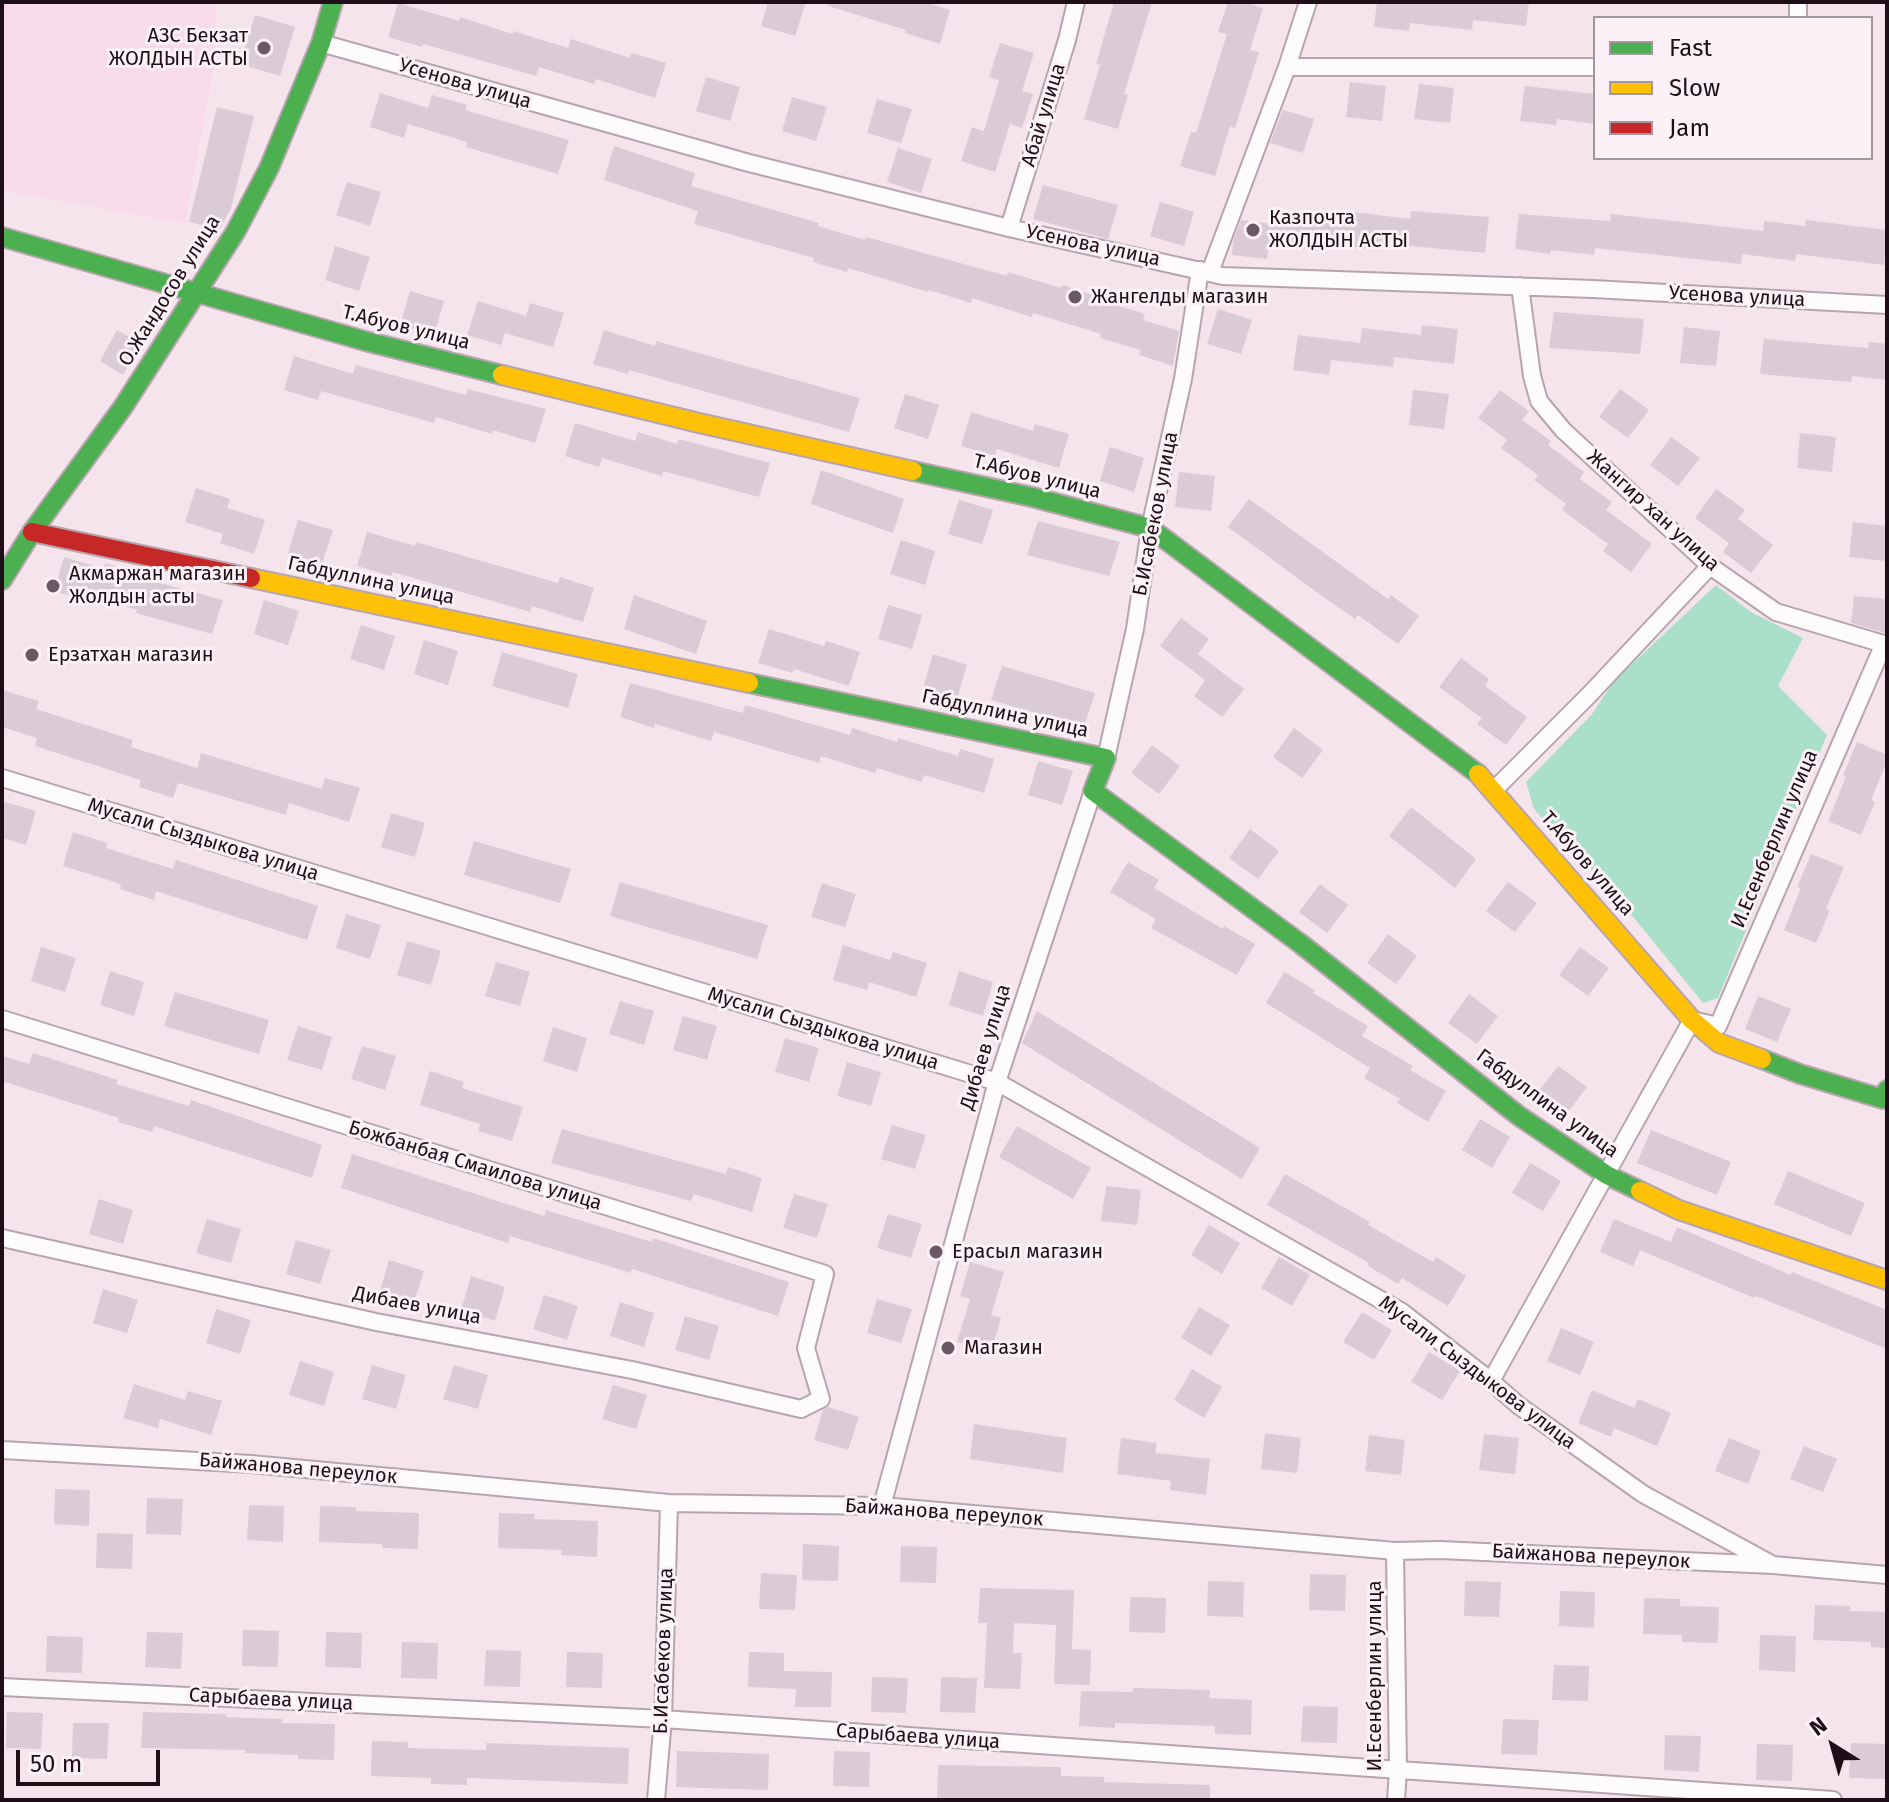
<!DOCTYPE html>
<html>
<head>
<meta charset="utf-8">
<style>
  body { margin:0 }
  #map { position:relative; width:1889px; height:1802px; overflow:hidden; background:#f6e4ed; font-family:"Fira Sans",sans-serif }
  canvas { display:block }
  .frame { position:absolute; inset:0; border:4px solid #1f0e18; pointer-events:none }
  .legend { position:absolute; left:1593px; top:16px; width:280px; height:144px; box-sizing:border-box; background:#fcf1f7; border:2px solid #a4969e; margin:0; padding:10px 14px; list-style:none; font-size:24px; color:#1f0e18 }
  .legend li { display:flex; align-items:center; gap:16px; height:40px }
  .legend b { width:40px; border:2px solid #a4969e }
  .north { position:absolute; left:1793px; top:1706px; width:80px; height:80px; -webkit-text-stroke:6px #fcf1f7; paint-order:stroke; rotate:323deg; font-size:22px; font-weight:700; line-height:32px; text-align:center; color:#1f0e18 }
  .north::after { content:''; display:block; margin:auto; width:28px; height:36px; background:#1f0e18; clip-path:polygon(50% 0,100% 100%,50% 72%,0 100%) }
  .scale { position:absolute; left:16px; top:1750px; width:144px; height:36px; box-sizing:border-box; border:4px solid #1f0e18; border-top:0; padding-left:10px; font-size:24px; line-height:28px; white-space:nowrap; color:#1f0e18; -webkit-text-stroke:6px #fcf1f7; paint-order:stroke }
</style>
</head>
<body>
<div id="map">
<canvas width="1889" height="1802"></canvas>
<div class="frame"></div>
<ul class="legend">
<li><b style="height:10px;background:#4caf50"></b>Fast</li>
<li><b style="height:10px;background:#ffc107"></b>Slow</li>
<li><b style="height:10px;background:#c62828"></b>Jam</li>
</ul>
<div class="north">N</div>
<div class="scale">50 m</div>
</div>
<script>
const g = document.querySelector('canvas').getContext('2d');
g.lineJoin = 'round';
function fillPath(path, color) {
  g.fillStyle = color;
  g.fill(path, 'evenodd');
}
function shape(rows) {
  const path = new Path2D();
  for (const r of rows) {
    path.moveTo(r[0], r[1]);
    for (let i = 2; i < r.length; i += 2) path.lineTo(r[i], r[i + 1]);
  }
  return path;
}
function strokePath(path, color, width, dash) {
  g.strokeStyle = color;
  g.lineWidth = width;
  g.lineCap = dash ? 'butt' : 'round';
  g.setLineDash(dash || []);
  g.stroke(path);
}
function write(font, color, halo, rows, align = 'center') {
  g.font = font + ' "Fira Sans",sans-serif';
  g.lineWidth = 6;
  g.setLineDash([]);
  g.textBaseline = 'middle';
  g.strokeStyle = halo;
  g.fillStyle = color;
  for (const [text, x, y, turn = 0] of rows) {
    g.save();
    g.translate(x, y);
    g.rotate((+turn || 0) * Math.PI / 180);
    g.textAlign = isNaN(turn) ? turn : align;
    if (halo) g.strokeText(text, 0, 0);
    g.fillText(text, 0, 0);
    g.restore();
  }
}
const built = shape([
  [2,2,216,2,214,66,185,223,2,191]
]);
const green = shape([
  [1716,585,1751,612,1803,638,1778,686,1827,735,1718,998,1703,1003,1622,903,1534,809,1526,782,1592,714,1614,681]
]);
const building = shape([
  [768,2,806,2,795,36,761,26],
  [828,2,925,2,950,10,940,44,905,33,906,30,828,6],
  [1114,2,1152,2,1124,94,1128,95,1118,129,1084,119,1100,65,1096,64],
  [1228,2,1243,2,1263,8,1250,50,1259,52,1235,128,1230,126,1215,176,1180,166,1191,132,1196,133,1227,34,1218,32],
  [1377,2,1529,2,1526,26,1473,20,1472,30,1410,23,1409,31,1374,27],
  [398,3,459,21,460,17,512,34,513,31,568,48,571,39,630,58,631,53,666,63,655,98,596,79,594,84,539,67,536,76,423,44,422,47,388,37],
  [255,15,295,27,280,76,240,64],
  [1000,43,1034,53,1022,91,1033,94,1022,128,1010,124,995,172,961,161,972,127,984,131,999,80,989,77],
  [706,77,740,87,730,121,696,111],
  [1350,82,1386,86,1382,121,1346,117],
  [1419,84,1454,88,1450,123,1414,119],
  [1525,86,1595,94,1595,124,1557,119,1556,125,1520,121],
  [380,93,428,108,432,95,467,105,465,110,569,140,558,174,466,147,467,142,408,124,404,138,370,127],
  [792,97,827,107,816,141,782,131],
  [877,99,912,109,901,143,867,133],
  [217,107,254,116,231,208,220,229,189,222],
  [1283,110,1314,119,1303,153,1270,143],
  [614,146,695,173,691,186,819,223,818,226,865,240,866,237,1007,276,1008,272,1061,288,1062,285,1096,296,1095,299,1145,314,1143,320,1179,331,1173,366,1139,355,1141,350,1100,338,1101,334,1033,313,1032,317,972,298,971,303,929,290,928,292,848,268,847,272,813,262,814,258,694,224,698,211,604,180],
  [898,148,932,159,921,193,887,182],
  [347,182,381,192,370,226,336,215],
  [1043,185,1118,205,1108,239,1033,219],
  [1160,202,1194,212,1184,246,1150,236],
  [1346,211,1410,219,1411,211,1489,217,1485,253,1378,243,1377,250,1322,244,1321,251,1269,245,1267,259,1232,255,1233,241,1241,220,1288,226,1290,212,1345,219],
  [1519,214,1610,221,1611,214,1763,231,1764,221,1805,226,1806,220,1887,230,1887,238,1884,265,1796,254,1795,261,1742,254,1741,264,1595,248,1594,255,1551,250,1550,254,1515,249],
  [335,246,370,257,359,291,325,280],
  [410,291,444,301,434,335,400,325],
  [478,301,526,316,530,303,564,313,553,347,505,333,501,345,467,335],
  [1218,309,1252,320,1241,354,1207,344],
  [1554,312,1644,319,1640,354,1549,348],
  [1422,325,1458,329,1454,364,1394,357,1393,367,1331,360,1329,375,1293,370,1298,335,1360,343,1362,328,1421,335],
  [1684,327,1720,331,1716,366,1680,363],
  [117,330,141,343,123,375,100,361],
  [604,330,655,346,656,341,860,398,849,432,629,370,628,374,593,364],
  [1764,339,1868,348,1869,342,1887,344,1887,380,1852,376,1851,382,1760,374],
  [294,356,353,374,356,365,466,395,468,389,546,409,535,443,493,430,492,434,436,417,434,423,321,391,318,400,284,390],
  [1620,389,1649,410,1628,438,1599,417],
  [1413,390,1449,394,1444,429,1409,425],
  [1500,390,1529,411,1522,420,1551,441,1548,445,1584,472,1580,479,1612,502,1606,510,1652,544,1631,572,1603,551,1608,544,1562,510,1566,504,1534,480,1538,475,1501,448,1507,440,1478,418],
  [905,394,939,405,928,439,894,428],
  [971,412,1033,431,1035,424,1069,434,1059,468,997,449,995,456,961,446],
  [575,423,635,441,638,432,677,444,679,439,770,463,759,497,663,471,662,476,602,458,599,467,565,456],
  [1800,433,1836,437,1832,472,1797,468],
  [1671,437,1700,458,1678,486,1650,465],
  [1110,447,1144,458,1134,492,1100,481],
  [821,470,904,499,893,533,811,504],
  [1179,472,1215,476,1211,511,1175,507],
  [196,488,230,499,227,508,265,520,254,554,220,543,223,534,185,522],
  [1716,489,1745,510,1738,519,1773,545,1751,573,1723,552,1729,543,1695,518],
  [1249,499,1388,599,1391,595,1419,616,1398,644,1358,615,1355,619,1322,596,1228,527],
  [959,500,993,510,982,544,948,534],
  [298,520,333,530,322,564,288,553],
  [1038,521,1120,542,1109,576,1027,555],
  [1853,522,1887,526,1885,561,1849,557],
  [367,532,415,546,416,542,558,583,560,577,594,588,583,622,532,606,530,612,393,572,391,576,357,566],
  [901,540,935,551,925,585,890,574],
  [64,557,104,569,105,563,139,573,138,577,223,600,212,634,136,613,137,610,90,595,88,601,54,591],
  [634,595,707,621,696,654,624,629],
  [1854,596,1887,599,1885,633,1851,623],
  [264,600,299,611,288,645,254,634],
  [888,605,922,615,912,649,878,639],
  [1181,618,1209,639,1198,654,1244,689,1222,717,1194,696,1205,680,1160,646],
  [361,625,395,636,384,670,350,659],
  [769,629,824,646,826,641,860,652,849,686,794,669,793,673,758,663],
  [424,640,458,651,448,685,414,674],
  [502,652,578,674,568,708,492,686],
  [933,654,967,665,957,699,923,688],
  [1461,658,1489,679,1485,686,1527,717,1506,745,1477,724,1482,718,1439,687],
  [1002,666,1095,693,1084,727,991,700],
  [630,683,743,713,745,705,850,735,852,728,897,742,898,738,958,756,960,749,994,759,984,793,924,775,922,782,877,768,875,773,821,756,819,763,714,732,711,741,655,724,654,728,620,717],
  [2,690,39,701,36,709,133,740,131,747,197,768,201,753,322,789,325,778,360,788,349,822,289,803,286,815,178,783,173,798,139,787,141,780,35,746,37,738,2,727],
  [1294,728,1323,750,1302,778,1273,757],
  [1857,742,1887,755,1887,761,1871,800,1875,802,1861,835,1828,821,1846,777,1843,775],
  [1152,745,1180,766,1159,794,1131,773],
  [1038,761,1073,771,1062,805,1028,795],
  [2,801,36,811,26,845,2,838],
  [1411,807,1476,859,1455,888,1389,836],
  [391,813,425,823,415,857,381,847],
  [1250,829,1279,851,1258,879,1229,858],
  [73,832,107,843,106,848,173,869,176,860,318,906,307,940,156,891,154,900,120,889,121,884,63,866],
  [474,841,571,869,560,903,464,875],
  [1811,854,1844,867,1826,909,1830,910,1816,943,1784,930,1801,888,1797,887],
  [1128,862,1159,880,1154,888,1223,929,1224,926,1255,944,1237,975,1151,928,1156,919,1110,892],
  [620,882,768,925,757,959,610,916],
  [1508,882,1537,903,1515,932,1486,911],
  [822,883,856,894,845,927,811,917],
  [1320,884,1348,905,1327,933,1299,912],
  [346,914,381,925,370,959,336,948],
  [1388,934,1417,956,1396,984,1367,963],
  [407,941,441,951,431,985,397,975],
  [843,945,890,960,893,952,927,963,916,997,869,982,867,990,833,980],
  [41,947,76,958,65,992,31,981],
  [1580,947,1609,968,1588,996,1559,975],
  [496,962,530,972,520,1006,485,996],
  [110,971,144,982,134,1016,100,1005],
  [959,971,993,982,983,1016,949,1005],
  [1284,972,1315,990,1313,993,1368,1026,1362,1036,1413,1066,1410,1070,1446,1091,1428,1122,1397,1103,1400,1099,1364,1078,1370,1068,1266,1003],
  [175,992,269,1020,259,1054,164,1026],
  [1469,994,1498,1016,1477,1044,1448,1023],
  [1758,996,1791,1009,1777,1042,1745,1029],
  [620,1001,654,1011,644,1045,609,1034],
  [1037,1011,1260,1148,1242,1179,1022,1043],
  [683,1016,717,1026,707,1060,673,1050],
  [298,1026,332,1037,322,1070,287,1060],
  [553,1027,587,1038,577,1072,543,1061],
  [785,1038,819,1048,809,1082,775,1072],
  [362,1046,396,1056,385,1090,351,1079],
  [33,1053,118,1080,116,1084,189,1106,191,1100,322,1145,312,1178,154,1126,152,1132,118,1122,119,1118,2,1081,2,1056,29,1064],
  [847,1062,881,1072,871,1106,837,1096],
  [1558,1066,1587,1087,1565,1116,1537,1094],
  [430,1071,464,1082,462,1088,523,1107,512,1141,478,1131,480,1124,420,1105],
  [1480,1119,1510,1137,1492,1168,1462,1150],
  [892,1125,926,1135,915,1169,881,1159],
  [1017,1126,1091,1168,1073,1199,999,1157],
  [562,1129,726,1174,728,1167,762,1178,752,1212,694,1194,691,1201,551,1163],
  [1651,1130,1731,1162,1717,1195,1637,1163],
  [352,1154,544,1216,546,1210,652,1242,653,1238,789,1282,778,1316,632,1269,631,1273,510,1236,508,1243,341,1188],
  [1530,1163,1561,1181,1543,1211,1512,1193],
  [1788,1171,1865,1203,1851,1236,1774,1204],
  [1285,1174,1370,1222,1368,1225,1433,1262,1436,1257,1466,1276,1448,1306,1402,1278,1398,1284,1368,1266,1369,1263,1267,1205],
  [1106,1186,1141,1190,1137,1225,1101,1221],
  [794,1194,828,1204,817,1238,783,1228],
  [99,1199,133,1210,123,1244,89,1234],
  [888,1214,922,1224,911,1258,877,1248],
  [207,1219,241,1229,231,1263,196,1253],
  [1614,1219,1671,1242,1677,1227,1791,1275,1792,1272,1887,1310,1887,1349,1756,1296,1754,1298,1640,1250,1633,1266,1600,1252],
  [1209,1225,1240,1243,1222,1274,1191,1255],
  [296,1240,331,1250,320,1284,286,1274],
  [1279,1257,1310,1275,1292,1306,1261,1288],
  [389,1260,424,1271,413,1305,379,1294],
  [970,1262,1004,1272,991,1315,1001,1318,991,1352,957,1342,970,1299,960,1296],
  [471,1276,505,1287,495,1321,461,1310],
  [103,1289,138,1300,127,1333,93,1323],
  [544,1295,578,1306,567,1340,533,1329],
  [877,1299,912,1309,901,1343,867,1333],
  [620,1302,654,1313,644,1347,610,1336],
  [1199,1307,1230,1325,1211,1356,1181,1338],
  [216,1309,251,1320,240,1354,206,1343],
  [1362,1312,1392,1330,1374,1360,1343,1342],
  [685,1316,719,1326,709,1360,675,1350],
  [1561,1328,1594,1342,1580,1375,1547,1361],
  [1429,1352,1460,1371,1442,1400,1411,1382],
  [300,1361,334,1372,324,1406,289,1395],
  [372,1365,406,1375,396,1409,362,1399],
  [454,1365,488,1375,478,1409,443,1399],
  [1192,1369,1222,1387,1204,1418,1174,1400],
  [134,1384,185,1400,188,1391,222,1401,211,1435,160,1419,158,1428,123,1418],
  [613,1385,647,1395,636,1429,602,1419],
  [1592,1390,1634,1408,1638,1399,1671,1413,1657,1446,1614,1428,1611,1437,1578,1423],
  [828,1407,859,1417,848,1450,814,1440,823,1410],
  [974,1424,1067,1438,1063,1473,970,1459],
  [1265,1433,1301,1438,1297,1473,1261,1469],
  [1484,1434,1519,1438,1515,1474,1479,1470],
  [1369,1435,1405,1440,1401,1475,1365,1471],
  [1121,1438,1157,1443,1155,1453,1210,1459,1206,1495,1170,1490,1171,1481,1117,1474],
  [1729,1438,1761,1451,1748,1484,1715,1471],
  [1804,1446,1837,1459,1823,1492,1790,1479],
  [55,1489,90,1490,89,1526,54,1524],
  [147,1498,183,1499,181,1535,146,1534],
  [249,1505,284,1506,283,1542,247,1540],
  [320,1506,356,1507,356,1511,419,1513,418,1549,382,1548,382,1544,319,1542],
  [499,1513,535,1514,534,1519,598,1521,597,1557,561,1555,562,1550,498,1548],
  [97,1533,133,1534,132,1569,96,1568],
  [803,1544,839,1546,838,1581,802,1580],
  [901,1546,937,1547,936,1583,900,1582],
  [761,1573,797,1575,795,1610,759,1609],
  [1310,1574,1346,1575,1345,1611,1309,1610],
  [1208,1581,1244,1582,1243,1617,1207,1616],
  [1465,1581,1501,1582,1499,1617,1464,1616],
  [980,1588,1074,1590,1072,1649,1091,1650,1090,1685,1054,1684,1056,1625,1014,1623,1013,1653,1022,1653,1020,1689,984,1688,987,1623,978,1623],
  [1560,1591,1595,1592,1594,1628,1559,1626],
  [1130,1597,1166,1598,1165,1633,1129,1632],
  [1644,1598,1680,1599,1680,1606,1719,1607,1718,1643,1682,1642,1682,1635,1643,1634],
  [1815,1605,1850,1606,1850,1611,1887,1612,1887,1648,1871,1647,1871,1642,1813,1640],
  [243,1630,279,1631,278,1667,242,1666],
  [147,1632,183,1633,181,1669,145,1667],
  [326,1632,362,1633,361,1668,325,1667],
  [1760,1635,1796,1636,1795,1672,1759,1670],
  [47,1636,83,1637,82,1673,46,1672],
  [402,1642,438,1643,437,1679,401,1678],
  [486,1650,521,1651,520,1687,484,1686],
  [567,1652,603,1653,602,1688,566,1687],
  [749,1652,784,1653,784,1671,832,1672,831,1707,795,1707,796,1689,748,1687],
  [1554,1665,1589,1666,1588,1701,1552,1700],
  [872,1677,908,1678,906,1713,871,1712],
  [941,1677,977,1678,975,1713,940,1712],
  [1133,1688,1210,1690,1209,1698,1252,1700,1251,1735,1215,1734,1215,1726,1115,1723,1115,1728,1079,1726,1081,1691,1133,1692],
  [1303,1706,1338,1707,1337,1743,1301,1742],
  [7,1712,43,1713,41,1749,6,1748],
  [143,1712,226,1714,226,1717,282,1719,282,1723,335,1724,334,1760,298,1759,298,1755,245,1753,245,1750,141,1748],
  [1503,1719,1539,1720,1537,1755,1501,1754],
  [73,1723,109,1723,107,1759,72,1758],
  [1665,1735,1701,1736,1699,1772,1664,1770],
  [372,1741,408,1742,408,1748,486,1750,486,1743,629,1748,628,1784,467,1778,467,1785,431,1784,431,1778,371,1776],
  [1851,1743,1886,1744,1885,1779,1849,1778],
  [1757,1744,1793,1745,1792,1781,1756,1780],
  [677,1751,769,1754,768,1790,676,1787],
  [834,1751,870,1752,869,1787,833,1786],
  [938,1765,1061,1767,1061,1776,1104,1777,1104,1782,1210,1785,1210,1800,937,1800]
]);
const street = shape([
  [1798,18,1798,2],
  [321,43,749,163,1009,228,1223,276,1593,289,1887,305],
  [1287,67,1595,67],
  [1009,228,1067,40,1076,2],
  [1210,272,1287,67,1308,2],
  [1520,286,1532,376,1539,401,1563,430,1710,566,1776,612,1887,645],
  [1106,758,1135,629,1150,528,1183,379,1200,270],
  [2,778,997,1082,1402,1312,1491,1381,1518,1405,1643,1494,1773,1565],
  [1494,790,1590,694,1710,566],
  [2,1019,825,1274,806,1348,821,1399,801,1409,632,1370,376,1322,2,1238],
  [1491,1381,1692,1020,1718,1026,1883,646],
  [2,1450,251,1464,669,1503,882,1506,1395,1551,1440,1550,1773,1565,1887,1575],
  [882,1506,997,1082,1093,791],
  [1395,1551,1398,1770,1396,1800],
  [2,1687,663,1719,1833,1800],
  [656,1800,663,1719,669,1503]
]);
const fast = shape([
  [2,237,365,341,502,375],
  [913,471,1032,497,1150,528,1478,774],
  [2,580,32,532,123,407,236,231,269,168,321,43,333,2],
  [749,683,1106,758,1093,791,1301,944,1519,1116,1607,1175,1640,1191],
  [1762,1059,1800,1074,1883,1099,1887,1090]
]);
const slow = shape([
  [502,375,699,423,913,471],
  [251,578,749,683],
  [1478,774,1692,1020,1719,1043,1762,1059],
  [1640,1191,1679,1210,1887,1280]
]);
const jam = shape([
  [32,532,251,578]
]);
const markers = [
  [264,48,8,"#6a5963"],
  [1253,230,8,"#6a5963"],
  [1075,297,8,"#6a5963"],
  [53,586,8,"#6a5963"],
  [32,655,8,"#6a5963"],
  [936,1252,8,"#6a5963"],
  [948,1348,8,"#6a5963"]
];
const poiNames = [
  ["АЗС Бекзат",248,36,"right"],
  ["ЖОЛДЫН АСТЫ",248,59,"right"],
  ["Казпочта",1269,218],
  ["ЖОЛДЫН АСТЫ",1269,241],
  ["Жангелды магазин",1091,297],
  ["Акмаржан магазин",69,574],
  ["Жолдын асты",69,597],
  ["Ерзатхан магазин",48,655],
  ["Ерасыл магазин",952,1252],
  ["Магазин",964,1348]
];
const streetNames = [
  ["Усенова улица",465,84,16],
  ["Абай улица",1044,115,-73],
  ["Усенова улица",1093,246,12],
  ["О.Жандосов улица",170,291,-58],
  ["Усенова улица",1737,297,3],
  ["Т.Абуов улица",406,328,14],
  ["Т.Абуов улица",1037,477,14],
  ["Жангир хан улица",1653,511,42],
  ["Б.Исабеков улица",1156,514,-79],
  ["Габдуллина улица",371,581,12],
  ["Габдуллина улица",1005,714,12],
  ["И.Есенберлин улица",1775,839,-67],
  ["Мусали Сыздыкова улица",203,840,17],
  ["Т.Абуов улица",1587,864,49],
  ["Мусали Сыздыкова улица",823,1029,17],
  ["Дибаев улица",986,1047,-73],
  ["Габдуллина улица",1547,1104,36],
  ["Божбанбая Смаилова улица",475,1166,17],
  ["Дибаев улица",417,1306,11],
  ["Мусали Сыздыкова улица",1477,1373,37],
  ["Байжанова переулок",298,1469,5],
  ["Байжанова переулок",944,1513,4],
  ["Байжанова переулок",1591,1557,3],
  ["Б.Исабеков улица",664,1651,-88],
  ["И.Есенберлин улица",1375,1676,-90],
  ["Сарыбаева улица",271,1700,3],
  ["Сарыбаева улица",918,1737,4]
];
fillPath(built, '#f7dbea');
fillPath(green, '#aae0ca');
fillPath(building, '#dacbd7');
strokePath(street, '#b6a5ae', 20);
strokePath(fast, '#b6a5ae', 22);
strokePath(slow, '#b6a5ae', 22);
strokePath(jam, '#b6a5ae', 22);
strokePath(street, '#fefbfc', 16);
strokePath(fast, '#4caf50', 18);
strokePath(slow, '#ffc107', 18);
strokePath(jam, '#c62828', 18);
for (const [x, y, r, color] of markers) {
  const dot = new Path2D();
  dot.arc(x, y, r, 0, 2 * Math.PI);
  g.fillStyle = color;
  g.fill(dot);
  strokePath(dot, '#fcf1f7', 3);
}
write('20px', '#1f0e18', '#fcf1f7', poiNames, 'left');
write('20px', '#1f0e18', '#fcf1f7', streetNames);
</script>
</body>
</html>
